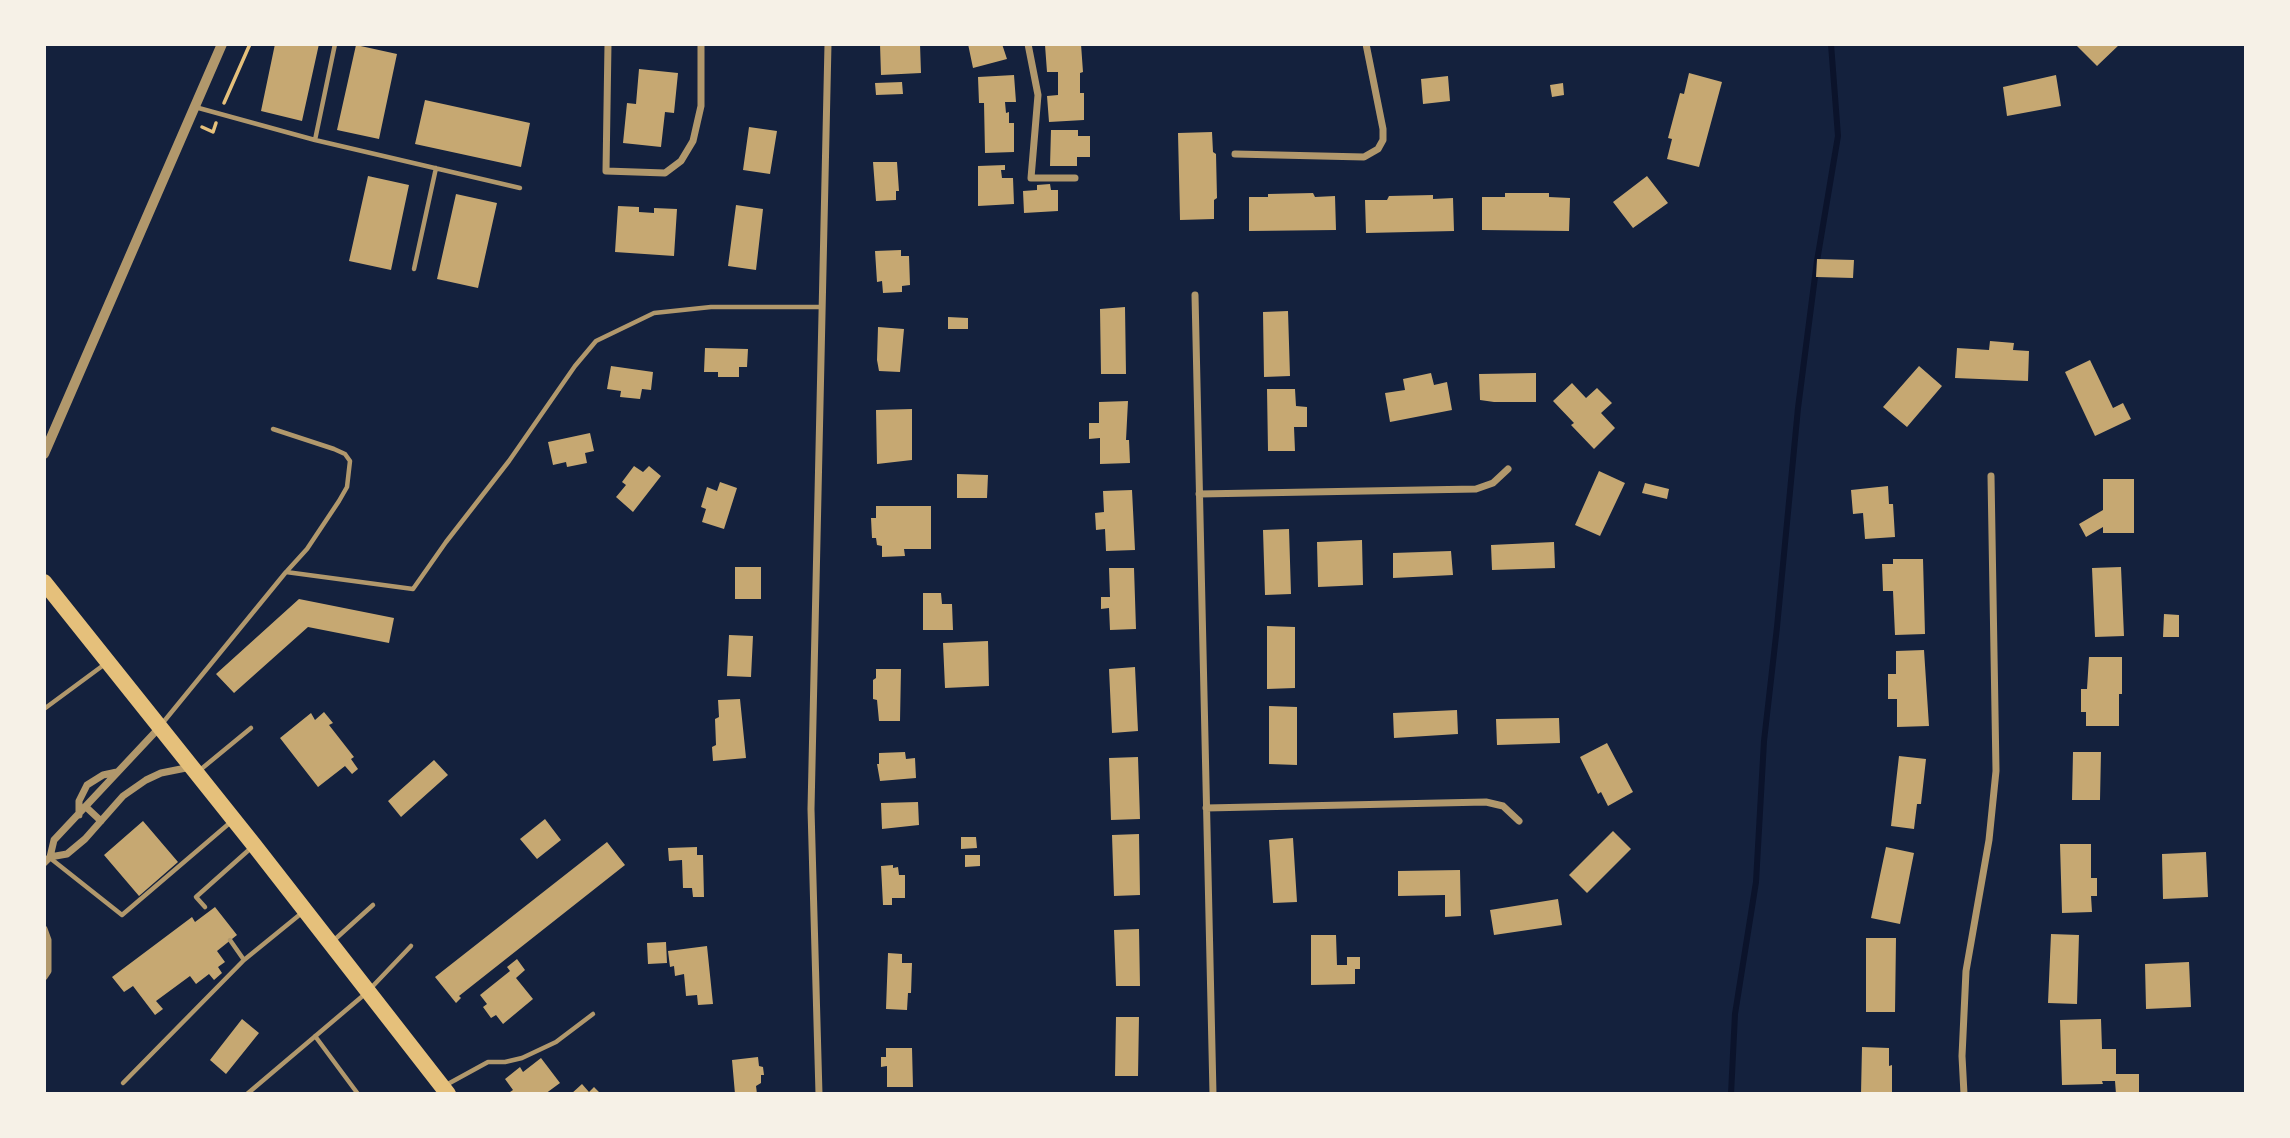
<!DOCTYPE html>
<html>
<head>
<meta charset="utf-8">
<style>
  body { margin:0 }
  #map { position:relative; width:2290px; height:1138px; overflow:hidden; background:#14213d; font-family:"IBM Plex Sans",sans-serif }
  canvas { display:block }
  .frame { position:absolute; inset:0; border:46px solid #f6f1e7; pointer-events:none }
</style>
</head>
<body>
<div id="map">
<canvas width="2290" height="1138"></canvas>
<div class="frame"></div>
</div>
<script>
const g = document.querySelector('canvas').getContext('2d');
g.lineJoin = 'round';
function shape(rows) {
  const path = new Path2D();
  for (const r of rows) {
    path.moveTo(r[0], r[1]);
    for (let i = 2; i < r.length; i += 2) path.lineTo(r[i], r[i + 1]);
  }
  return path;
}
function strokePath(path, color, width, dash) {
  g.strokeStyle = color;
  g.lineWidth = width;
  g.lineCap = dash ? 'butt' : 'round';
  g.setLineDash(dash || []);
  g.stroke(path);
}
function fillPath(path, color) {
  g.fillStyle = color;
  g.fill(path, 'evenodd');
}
const stream = shape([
  [1731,1094,1735,1014,1756,882,1764,741,1777,627,1798,408,1817,261,1838,136,1831,44]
]);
const building = shape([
  [275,44,319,44,302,121,261,111],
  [880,44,920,44,921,73,881,75],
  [968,44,1002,44,1007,59,973,68],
  [1081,44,1083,72,1080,73,1080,93,1084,93,1084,120,1049,122,1047,96,1058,95,1058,72,1047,72,1045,45],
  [2079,44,2120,44,2097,66,2077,46],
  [356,45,397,54,379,139,337,130],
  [639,69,678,73,674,113,665,112,661,147,623,143,627,103,636,104],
  [1689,73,1722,82,1699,167,1667,159,1672,139,1668,138,1680,93,1684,94],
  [1014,75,1016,102,1005,102,1006,113,1009,112,1009,123,1014,123,1014,152,985,153,984,103,979,103,978,77],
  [2056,75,2061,106,2007,116,2003,87],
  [1448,76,1450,101,1423,104,1421,79],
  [902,82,903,94,876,95,875,83],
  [1563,83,1564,95,1552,97,1550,85],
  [425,100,530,123,521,167,415,144],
  [749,127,777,131,770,174,743,170],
  [1051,130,1078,130,1078,136,1090,136,1090,157,1077,157,1077,166,1050,166],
  [1212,132,1213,152,1216,154,1217,198,1214,200,1214,219,1180,220,1178,133],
  [873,162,897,162,899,191,896,191,896,200,876,201],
  [1005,165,1005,170,1001,170,1002,178,1013,178,1014,204,978,206,978,166],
  [368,176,409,185,391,270,349,261],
  [1647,176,1668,203,1633,228,1613,202],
  [1050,184,1051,190,1058,190,1058,211,1024,213,1023,191,1037,190,1037,185],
  [1313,193,1315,197,1335,196,1336,230,1249,231,1249,197,1268,197,1268,194],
  [1505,193,1549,193,1549,197,1570,198,1569,231,1482,230,1482,197,1505,197],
  [456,194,497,203,478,288,437,279],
  [1433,195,1433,199,1453,198,1454,231,1366,233,1365,200,1387,200,1389,196],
  [736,205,763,209,756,270,728,266],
  [618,206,639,207,639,212,654,213,654,208,677,209,674,256,615,252],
  [901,250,901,256,909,256,910,285,902,286,902,292,883,293,882,281,877,282,875,251],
  [1817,259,1854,260,1853,278,1816,277],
  [1125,307,1126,374,1101,374,1100,309],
  [1288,311,1290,376,1264,377,1263,312],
  [948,317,968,318,968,329,948,329],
  [878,327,904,329,900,372,879,371,877,360],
  [1990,341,2014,343,2013,350,2029,351,2028,381,1955,378,1957,348,1989,350],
  [705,348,748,349,747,367,739,367,739,377,718,377,718,372,704,372],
  [2090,360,2113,408,2123,403,2131,419,2095,436,2065,372],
  [611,366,653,372,651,390,642,389,640,399,620,397,621,391,607,389],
  [1919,366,1942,386,1907,427,1883,407],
  [1431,373,1434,385,1447,382,1452,410,1390,422,1385,393,1405,390,1403,379],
  [1536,373,1536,402,1494,402,1480,400,1479,374],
  [1572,383,1586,398,1597,388,1612,403,1601,413,1615,428,1594,449,1571,425,1574,423,1553,401],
  [1267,389,1295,389,1296,406,1307,407,1307,427,1294,427,1295,451,1268,451],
  [1128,401,1126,440,1129,440,1130,463,1100,464,1100,438,1089,439,1089,423,1099,423,1099,402],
  [912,409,912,460,877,464,876,410],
  [590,433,594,451,585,453,587,463,567,467,566,462,553,465,548,442],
  [634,466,643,472,649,466,661,476,633,512,616,497,626,485,622,482],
  [1599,471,1625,483,1600,536,1575,525],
  [957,474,988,475,987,498,957,498],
  [2103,479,2134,479,2134,533,2103,533,2103,527,2086,537,2079,524,2103,510],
  [720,482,737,488,724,529,702,522,706,509,701,507,707,487,717,491],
  [1645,483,1669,489,1667,499,1642,493],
  [1888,486,1889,504,1893,504,1895,537,1865,539,1863,513,1853,514,1851,490],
  [1132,490,1135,550,1106,551,1105,529,1096,530,1095,513,1104,512,1103,491],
  [876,506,931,506,931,549,904,549,905,556,882,557,882,546,877,545,876,538,872,538,871,518,876,518],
  [1289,529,1291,594,1265,595,1263,530],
  [1362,540,1363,585,1318,587,1317,542],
  [1554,542,1555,568,1492,570,1491,545],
  [1451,551,1453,575,1393,578,1393,553],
  [1893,559,1923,559,1925,634,1895,635,1893,591,1883,591,1882,564,1893,564],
  [735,567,761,567,761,599,735,599],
  [2121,567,2124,636,2095,637,2092,568],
  [1109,568,1134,568,1136,629,1110,630,1109,608,1101,609,1101,597,1110,597],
  [923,593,941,593,942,604,952,604,953,630,923,630],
  [299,599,394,618,389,643,308,627,234,693,216,674],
  [2164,614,2179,615,2179,637,2163,637],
  [1267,626,1295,627,1295,688,1267,689],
  [729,635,753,636,751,677,727,676],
  [988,641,989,686,945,688,943,643],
  [1924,650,1929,726,1897,727,1897,699,1888,699,1888,674,1896,674,1896,651],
  [2089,657,2122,657,2122,694,2119,694,2119,726,2086,726,2086,712,2081,712,2081,689,2087,689],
  [1135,667,1138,731,1112,733,1109,669],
  [876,669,901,669,900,721,879,721,877,700,873,699,873,680,876,678],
  [740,699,746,758,713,761,712,747,716,745,715,719,719,717,718,700],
  [1269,706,1297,707,1297,765,1269,764],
  [1457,710,1458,734,1394,738,1393,713],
  [324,712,333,723,329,725,354,757,351,759,358,769,352,774,345,766,318,787,280,738,311,713,315,720],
  [1559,718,1560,743,1497,745,1496,719],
  [1607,743,1633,792,1608,806,1601,792,1598,794,1580,757],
  [905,752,906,759,915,758,916,778,880,781,877,764,879,764,879,753],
  [2073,752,2101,752,2100,800,2072,800],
  [1899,756,1926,759,1921,804,1917,804,1914,829,1891,826],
  [1138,757,1140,819,1111,820,1109,758],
  [434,760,448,775,401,817,388,801],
  [918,802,919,825,882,829,881,803],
  [545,819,561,840,537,859,520,839],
  [143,821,178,862,139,896,104,855],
  [1613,831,1631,849,1587,893,1569,875],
  [1139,834,1140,895,1114,896,1112,835],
  [961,837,976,837,977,848,961,849],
  [1293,838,1297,902,1273,903,1269,840],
  [607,842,625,865,459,996,461,998,456,1003,435,977],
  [2060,844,2091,844,2091,878,2097,878,2097,896,2091,896,2092,912,2062,913],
  [697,847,697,855,703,855,704,897,693,897,692,888,683,888,682,860,669,861,668,848],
  [1886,847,1914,853,1900,924,1871,918],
  [2206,852,2208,897,2163,899,2162,854],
  [965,855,980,855,980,866,965,867],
  [893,865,893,868,898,867,899,875,905,875,905,898,892,898,892,905,883,905,881,866],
  [1460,870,1461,916,1445,917,1445,895,1398,896,1398,871],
  [1558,899,1562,925,1494,935,1490,910],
  [215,907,237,935,217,951,225,962,218,967,222,973,214,980,209,974,196,984,190,976,156,1001,163,1009,155,1015,133,986,124,992,112,977,192,917,195,922],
  [1139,929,1140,986,1116,986,1114,930],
  [2051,934,2079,935,2077,1004,2048,1003],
  [1311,935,1336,935,1337,965,1347,965,1347,957,1360,957,1360,969,1355,969,1355,984,1311,985],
  [1866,938,1896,938,1895,1012,1866,1012],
  [666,942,667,963,648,964,647,943],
  [707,946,713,1004,698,1005,697,995,686,996,684,974,675,976,674,966,670,967,668,951],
  [888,953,902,954,902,963,912,963,911,993,908,993,907,1010,886,1009],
  [517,959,525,970,516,978,533,999,503,1024,496,1015,491,1018,483,1007,487,1004,480,995,510,971,507,967],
  [2189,962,2191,1007,2146,1009,2145,964],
  [1116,1017,1139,1017,1138,1076,1115,1076],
  [242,1019,259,1033,226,1074,210,1060],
  [2101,1019,2102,1049,2116,1049,2116,1074,2139,1074,2139,1094,2116,1094,2115,1081,2102,1081,2103,1084,2062,1085,2060,1020],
  [1862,1047,1889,1048,1889,1066,1892,1065,1892,1094,1861,1094],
  [886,1048,912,1048,913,1087,887,1087,887,1066,881,1067,881,1057,886,1057],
  [758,1057,759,1066,763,1067,764,1075,761,1075,761,1083,756,1086,757,1094,735,1094,732,1060],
  [541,1058,560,1083,545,1094,512,1094,510,1092,513,1090,505,1079,520,1067,523,1072],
  [582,1084,589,1092,594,1087,601,1094,571,1094],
  [1422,1092,1452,1092,1452,1094,1422,1094]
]);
const path = shape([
  [224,103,250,44],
  [202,127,213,132,216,123]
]);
const service = shape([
  [195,107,315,140,520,188],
  [315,140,335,44],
  [414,269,436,168],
  [273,429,334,449,345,454,350,461,347,487,339,501,307,549,287,571],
  [44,709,105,664],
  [161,725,286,572,413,589,446,542,509,461,575,366,596,341,654,313,711,307,822,307],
  [200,770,251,728],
  [50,858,122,915,232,821],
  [205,907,196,897,251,848],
  [230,940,244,960,303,912],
  [332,942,373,905],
  [371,988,411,946],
  [315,1036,358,1094],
  [123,1083,244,960],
  [446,1085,488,1062,505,1062,522,1058,556,1042,593,1014],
  [247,1094,365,994]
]);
const minor = shape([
  [608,44,606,171,665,173,681,161,693,141,701,106,701,44],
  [1028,44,1038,95,1031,178,1075,178],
  [1235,154,1364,157,1378,149,1383,140,1383,129,1366,44],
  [1195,295,1213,1094],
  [1199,494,1476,489,1493,483,1508,469],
  [86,807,101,821],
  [1206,808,1486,802,1503,806,1519,821],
  [79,815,79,801,87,785,103,775,117,772],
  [50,857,54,840,159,728],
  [44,863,50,857,67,854,85,839,123,796,146,780,161,773,191,767],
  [44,929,48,940,48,971,44,977],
  [819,1094,811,809,828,44],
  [1964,1094,1962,1056,1966,971,1989,840,1996,771,1991,476]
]);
const tertiary = shape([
  [44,454,222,44]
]);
const trunk = shape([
  [44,582,254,845,448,1094]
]);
strokePath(stream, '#0b132b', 6);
fillPath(building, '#c6a872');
strokePath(path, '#e5c07b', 3.5);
strokePath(service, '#b1986c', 4.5);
strokePath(minor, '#b1986c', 7);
strokePath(tertiary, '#b1986c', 10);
strokePath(trunk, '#e5c07b', 16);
</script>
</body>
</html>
